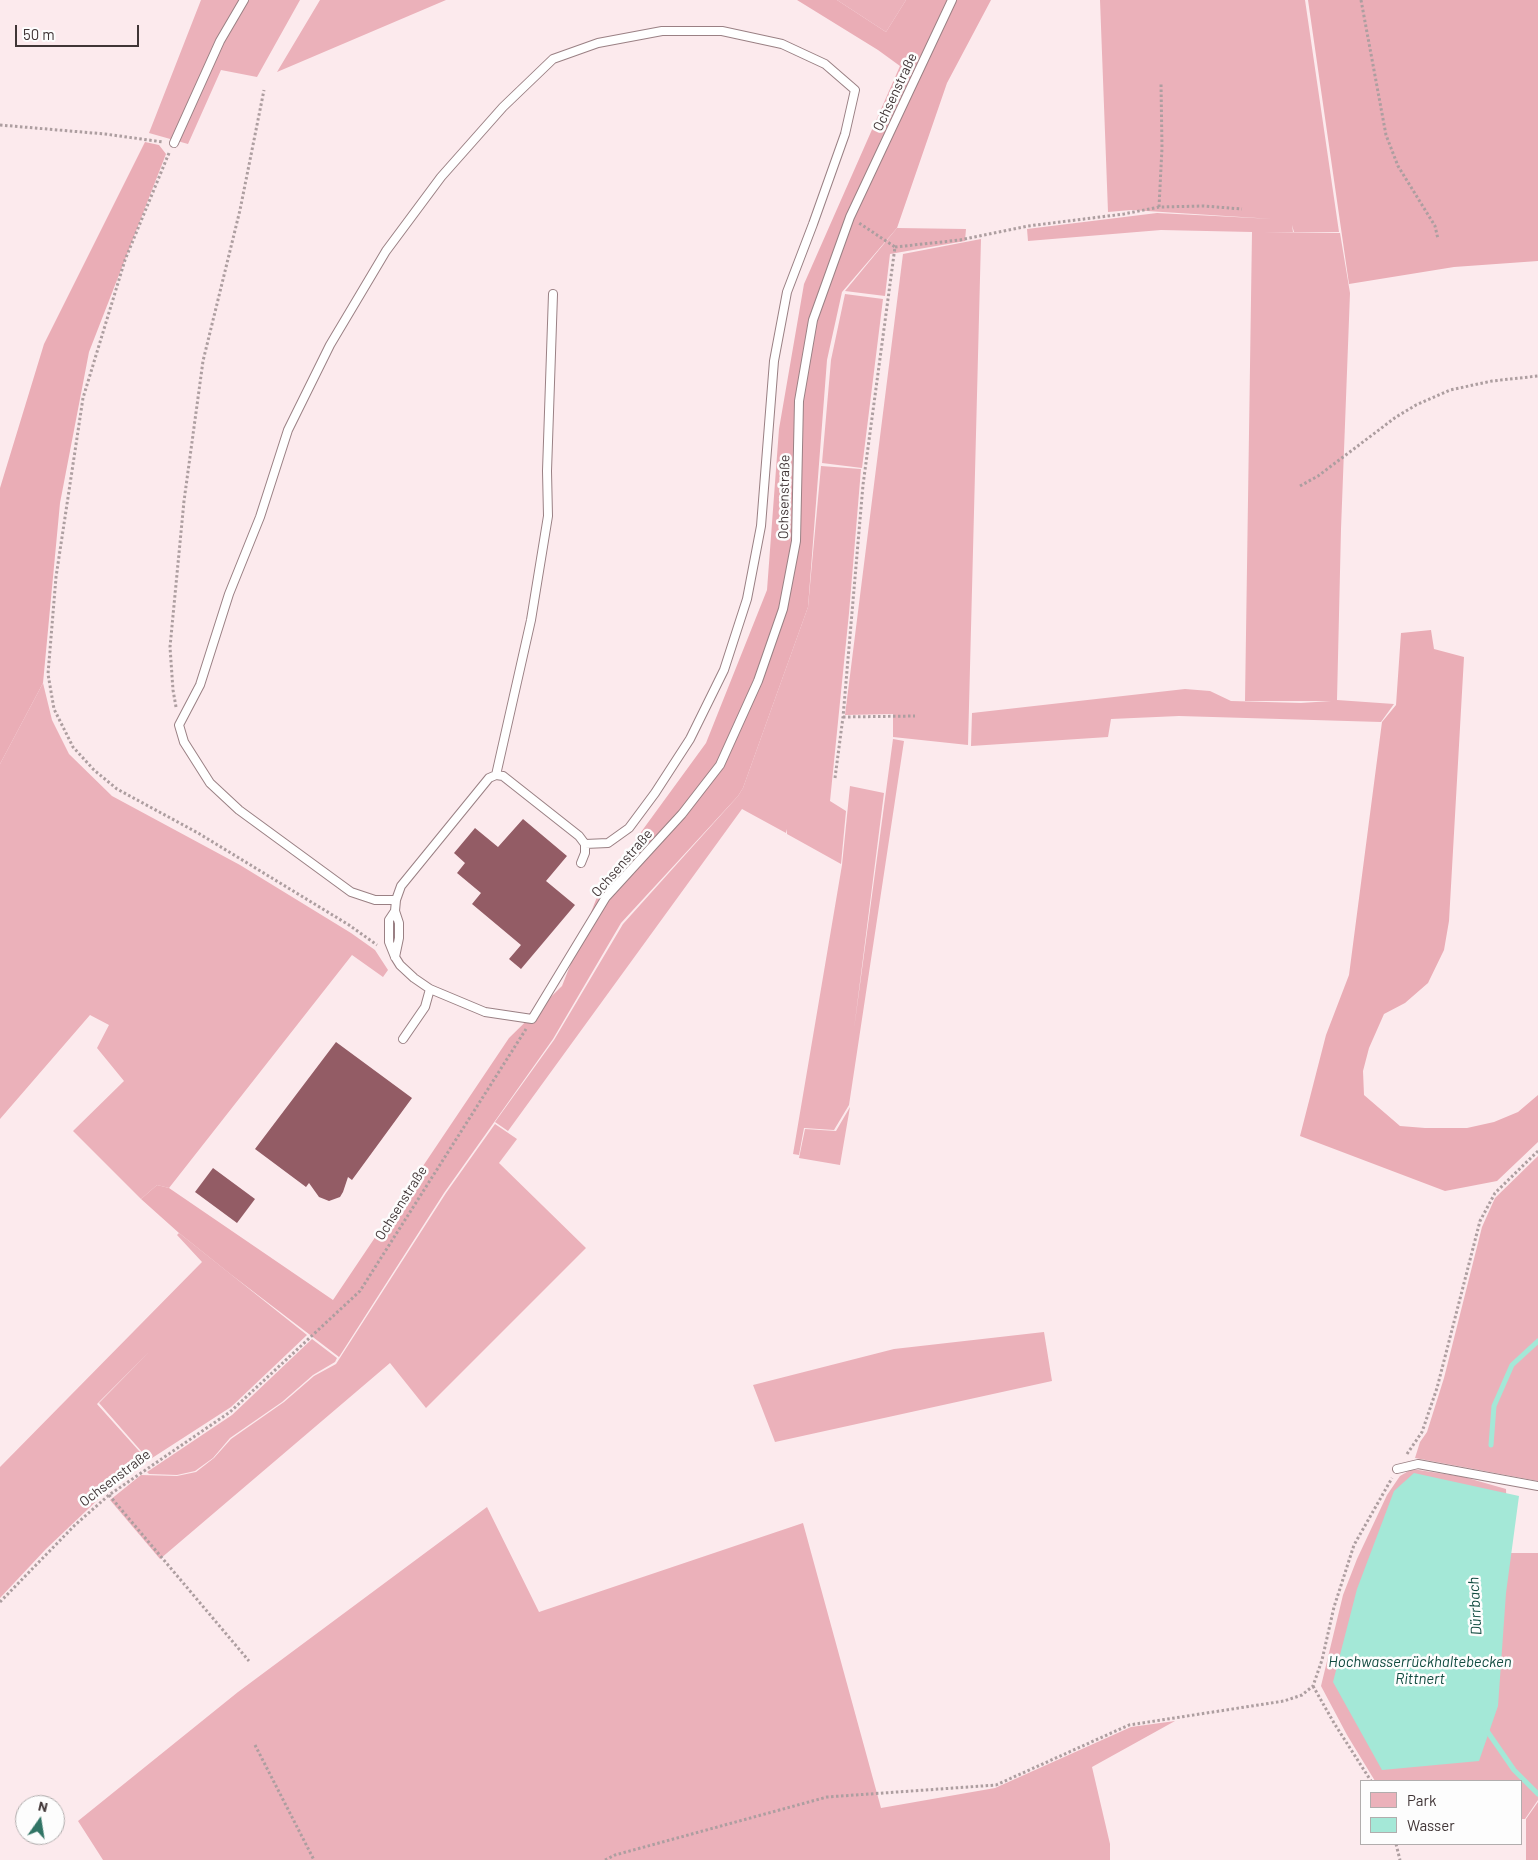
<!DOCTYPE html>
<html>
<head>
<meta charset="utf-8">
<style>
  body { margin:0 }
  #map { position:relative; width:1538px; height:1860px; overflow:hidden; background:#fceaed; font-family:Barlow,sans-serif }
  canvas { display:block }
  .legend { position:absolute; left:1360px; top:1780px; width:162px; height:65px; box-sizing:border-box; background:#fdfdfd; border:1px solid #b1adad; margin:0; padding:6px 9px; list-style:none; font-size:15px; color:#403536 }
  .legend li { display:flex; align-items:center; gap:10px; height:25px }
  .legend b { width:25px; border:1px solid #b1adad }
  .north { position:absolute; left:15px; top:1795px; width:50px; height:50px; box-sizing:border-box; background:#fdfdfd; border:1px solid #b1adad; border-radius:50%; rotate:13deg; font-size:14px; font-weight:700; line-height:20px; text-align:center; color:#403536 }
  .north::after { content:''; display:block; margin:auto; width:18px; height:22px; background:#317465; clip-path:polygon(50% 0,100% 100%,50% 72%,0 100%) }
  .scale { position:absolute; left:15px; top:25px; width:124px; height:22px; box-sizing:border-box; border:2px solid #403536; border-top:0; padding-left:6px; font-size:15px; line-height:18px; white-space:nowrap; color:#403536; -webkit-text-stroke:4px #fdfdfd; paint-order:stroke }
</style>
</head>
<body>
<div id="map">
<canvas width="1538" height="1860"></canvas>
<ul class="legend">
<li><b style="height:14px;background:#ebb1ba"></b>Park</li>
<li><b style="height:14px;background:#a4e8d7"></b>Wasser</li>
</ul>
<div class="north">N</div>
<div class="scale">50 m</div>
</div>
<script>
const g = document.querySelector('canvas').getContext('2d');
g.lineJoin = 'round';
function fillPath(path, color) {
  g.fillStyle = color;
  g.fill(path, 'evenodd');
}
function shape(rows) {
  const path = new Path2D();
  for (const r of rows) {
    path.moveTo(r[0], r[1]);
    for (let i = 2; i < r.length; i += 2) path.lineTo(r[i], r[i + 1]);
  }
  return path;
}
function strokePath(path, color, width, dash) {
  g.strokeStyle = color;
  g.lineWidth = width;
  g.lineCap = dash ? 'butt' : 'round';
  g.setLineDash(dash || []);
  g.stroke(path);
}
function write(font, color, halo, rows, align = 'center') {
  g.font = font + ' Barlow,sans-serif';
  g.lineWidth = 5;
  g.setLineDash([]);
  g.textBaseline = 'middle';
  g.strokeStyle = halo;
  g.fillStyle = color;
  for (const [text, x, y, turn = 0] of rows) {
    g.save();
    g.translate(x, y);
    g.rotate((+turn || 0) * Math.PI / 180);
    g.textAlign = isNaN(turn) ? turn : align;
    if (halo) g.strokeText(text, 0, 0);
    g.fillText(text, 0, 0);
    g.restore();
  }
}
const green = shape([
  [201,0,300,0,257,77,221,70,188,144,149,133],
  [320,0,446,0,277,72],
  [837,0,906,0,886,32],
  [1100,0,1305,0,1339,232,1294,232,1292,225,1293,232,1264,232,1340,233,1350,293,1341,529,1337,700,1394,704,1381,722,1179,716,1111,719,1108,737,971,746,972,713,1185,689,1210,691,1231,701,1301,703,1331,701,1245,701,1252,232,1161,230,1028,241,1027,229,1157,213,1273,219,1131,210,1108,212],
  [897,228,966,229,965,241,890,254,885,296,845,291],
  [981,239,968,745,893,737,893,714,845,715,903,254],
  [845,294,883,299,862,468,822,463,831,360],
  [821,466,861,469,849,613,830,801,846,811,841,864,787,834,787,829,786,833,742,809,508,1131,495,1122,554,1040,623,924,738,796,743,788,808,607],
  [43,683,52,720,69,754,112,796,240,865,351,933,375,950,388,970,383,977,352,955,169,1188,157,1185,141,1199,73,1131,124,1081,97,1048,109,1025,90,1015,0,1119,0,764],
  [893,739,904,741,849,1105,834,1130,804,1128,799,1155,793,1154,842,865,850,786,884,793,854,1029],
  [850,1107,840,1165,799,1158,805,1129,836,1131],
  [495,1124,517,1139,499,1163,586,1248,426,1408,390,1363,160,1559,110,1500,141,1475,177,1476,196,1472,214,1458,231,1439,284,1402,314,1376,336,1364,446,1193],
  [1538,1156,1538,1481,1415,1458,1420,1442,1427,1432,1444,1378,1482,1227,1495,1198],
  [179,1233,307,1335,231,1407,149,1460,99,1403,149,1352,97,1404,148,1461,107,1491,46,1549,0,1598,0,1467,202,1262,177,1235],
  [1044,1332,1052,1381,775,1442,753,1385,894,1349],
  [312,1339,337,1358,335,1362,313,1375,282,1402,230,1438,213,1458,195,1471,177,1475,149,1474,147,1472,232,1415],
  [1412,1469,1464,1477,1506,1489,1508,1553,1538,1553,1538,1800,1525,1819,1522,1819,1522,1781,1375,1781,1347,1735,1321,1686,1343,1595,1357,1559,1387,1495,1400,1476],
  [487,1507,539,1612,803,1523,881,1808,995,1788,1131,1727,1175,1721,1092,1767,1110,1844,1110,1860,103,1860,78,1821,238,1692]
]);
const forest = shape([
  [797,0,837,0,886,32,906,0,991,0,947,83,897,228,842,292,827,360,808,607,743,788,738,796,621,923,553,1039,444,1193,339,1357,229,1273,179,1233,141,1199,157,1185,169,1188,333,1300,509,1038,562,986,601,887,706,743,767,590,779,429,804,284,900,66,878,50],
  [1308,0,1538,0,1538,261,1454,267,1349,284],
  [145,142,159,145,166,154,89,352,60,503,43,683,0,764,0,488,44,344],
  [1431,630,1434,649,1464,657,1449,921,1444,950,1428,983,1405,1003,1384,1014,1369,1048,1363,1071,1364,1095,1400,1126,1425,1128,1467,1128,1494,1122,1518,1112,1538,1095,1538,1142,1497,1181,1445,1191,1300,1136,1326,1035,1349,975,1382,722,1396,705,1401,633],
  [1538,1802,1538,1860,1526,1860,1526,1819]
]);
const water = shape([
  [1414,1473,1519,1496,1506,1593,1498,1706,1479,1761,1382,1770,1333,1682,1357,1589,1394,1491]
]);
const stream = shape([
  [1491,1445,1494,1406,1512,1365,1538,1341],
  [1485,1728,1514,1770,1538,1794]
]);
const building = shape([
  [523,819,567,856,546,881,575,905,521,969,509,959,521,945,472,904,481,893,457,873,465,863,454,853,475,828,498,847],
  [336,1042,412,1098,352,1180,348,1177,343,1192,340,1197,329,1201,319,1197,309,1183,306,1187,255,1149],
  [213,1168,255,1199,237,1223,195,1192]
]);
const path = shape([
  [1361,0,1386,135,1398,166,1435,226,1438,239],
  [0,125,105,134,163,142],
  [169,153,125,260,83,398,56,577,48,674,54,709,73,747,94,770,117,789,198,833,349,925,377,945],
  [1159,207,1162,148,1161,83],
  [895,247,960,240,1028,226,1124,214,1159,207,1204,206,1242,209],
  [1300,486,1318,476,1396,417,1416,405,1450,390,1492,381,1538,376],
  [176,707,173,690,170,647,184,501,203,361,240,210,264,90],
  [843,717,915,716],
  [835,778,843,717,863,485,895,247,859,223],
  [1407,1454,1422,1432,1437,1388,1480,1221,1495,1193,1538,1151],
  [109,1495,249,1661],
  [0,1602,75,1525,109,1495,230,1412,360,1291,526,1029],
  [1313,1686,1334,1723,1371,1781],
  [255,1745,314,1860],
  [1396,1844,1400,1860],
  [605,1860,615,1855,827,1797,996,1785,1129,1725,1284,1701,1302,1695,1313,1686,1322,1660,1334,1607,1354,1545,1392,1478]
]);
const service = shape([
  [174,143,220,41,244,0],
  [496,775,531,620,548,516,547,471,553,294],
  [396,900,375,900,351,892,239,810,210,783,184,742,179,725,200,685,229,594,260,517,288,430,330,345,386,251,441,177,503,107,553,59,598,43,662,31,722,31,782,44,825,64,855,90,845,134,813,224,787,292,774,361,761,526,747,599,724,670,690,739,655,793,629,828,608,843,585,844],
  [395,911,389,920,389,942,395,957,400,965,414,978,430,989,485,1012,532,1019,606,897,682,814,720,765,758,681,783,609,796,541,799,401,813,320,850,217,952,0],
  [395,957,399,938,399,923,395,911,396,900,401,886,489,778,496,775,503,776,579,836,585,844,585,853,581,863],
  [403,1039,425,1007,430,989],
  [1397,1469,1418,1464,1538,1486]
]);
const streetNames = [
  ["Ochsenstraße",895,92,-65],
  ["Ochsenstraße",784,497,-89],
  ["Ochsenstraße",622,863,-49],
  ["Ochsenstraße",401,1203,-58],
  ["Ochsenstraße",115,1478,-37]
];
const waterNames = [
  ["Dürrbach",1475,1606,-93],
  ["Hochwasserrückhaltebecken",1420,1662],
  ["Rittnert",1420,1679]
];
fillPath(green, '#ebb1ba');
fillPath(forest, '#eaadb6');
fillPath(water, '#a4e8d7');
strokePath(stream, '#a4e8d7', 5);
fillPath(building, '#935c65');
strokePath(service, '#9a8084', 10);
strokePath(path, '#ad9ea0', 3, [2.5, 2.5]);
strokePath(service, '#fff', 8);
write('14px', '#403536', '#fdfdfd', streetNames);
write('italic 15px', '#114b40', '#fdfdfd', waterNames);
</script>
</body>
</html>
